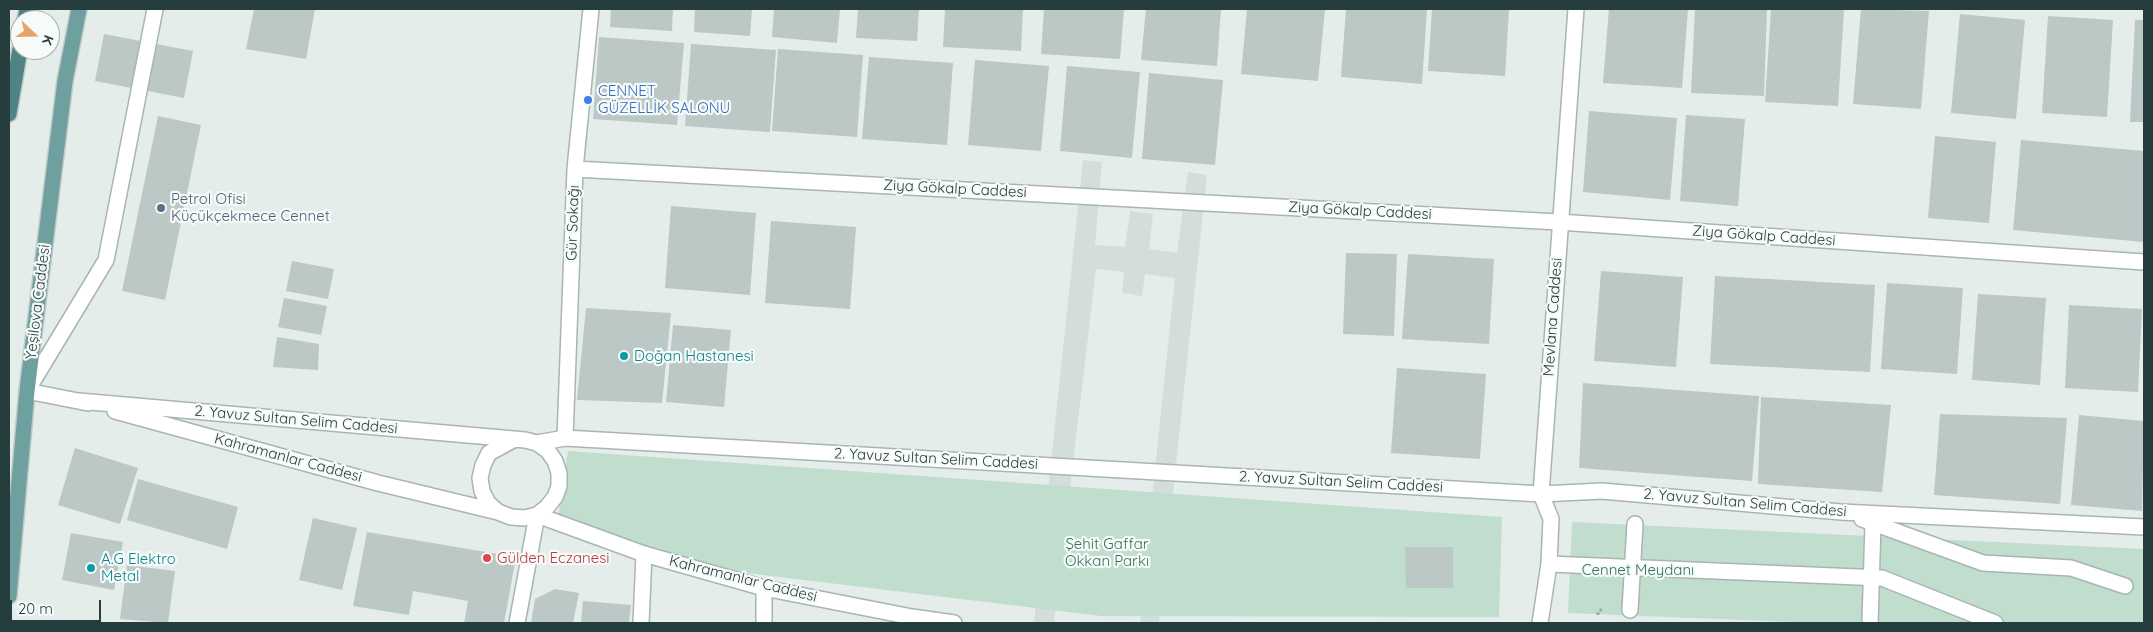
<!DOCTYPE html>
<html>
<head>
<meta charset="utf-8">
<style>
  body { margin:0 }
  #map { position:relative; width:2153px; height:632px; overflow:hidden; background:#e5edeb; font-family:Quicksand,sans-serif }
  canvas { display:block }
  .frame { position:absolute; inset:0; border:10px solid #253e3d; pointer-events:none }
  .north { position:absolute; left:10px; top:10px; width:50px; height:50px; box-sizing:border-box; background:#f6faf9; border:1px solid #a2afae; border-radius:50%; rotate:111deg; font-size:14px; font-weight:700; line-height:20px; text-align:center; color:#253e3d }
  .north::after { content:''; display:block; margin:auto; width:18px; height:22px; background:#e9a368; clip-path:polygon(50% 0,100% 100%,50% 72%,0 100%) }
  .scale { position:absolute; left:10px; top:600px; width:91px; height:22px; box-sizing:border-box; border:2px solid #253e3d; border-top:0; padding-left:6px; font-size:15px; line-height:18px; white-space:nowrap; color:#253e3d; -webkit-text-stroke:4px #f6faf9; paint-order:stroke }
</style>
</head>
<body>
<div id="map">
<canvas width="2153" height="632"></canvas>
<div class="frame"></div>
<div class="north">K</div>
<div class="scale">20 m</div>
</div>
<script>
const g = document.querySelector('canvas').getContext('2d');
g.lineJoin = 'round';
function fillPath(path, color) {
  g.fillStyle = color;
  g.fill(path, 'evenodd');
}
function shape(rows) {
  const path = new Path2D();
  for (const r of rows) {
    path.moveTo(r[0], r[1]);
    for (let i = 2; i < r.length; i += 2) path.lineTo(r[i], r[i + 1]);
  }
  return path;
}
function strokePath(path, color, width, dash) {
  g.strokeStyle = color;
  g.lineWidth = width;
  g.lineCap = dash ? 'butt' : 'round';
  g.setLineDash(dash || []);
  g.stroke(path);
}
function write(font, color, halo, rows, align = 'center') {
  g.font = font + ' Quicksand,sans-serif';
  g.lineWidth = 4.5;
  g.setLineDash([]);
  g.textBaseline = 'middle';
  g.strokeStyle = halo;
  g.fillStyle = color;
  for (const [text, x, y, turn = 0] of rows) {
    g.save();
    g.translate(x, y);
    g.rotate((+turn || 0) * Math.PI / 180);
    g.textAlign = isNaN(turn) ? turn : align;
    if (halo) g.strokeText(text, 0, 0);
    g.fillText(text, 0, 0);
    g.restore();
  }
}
const built = shape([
  [1083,160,1102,162,1095,245,1125,247,1130,211,1153,214,1149,249,1177,253,1188,172,1207,175,1159,623,1140,623,1145,575,1060,567,1054,623,1034,623],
  [1096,269,1124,272,1122,293,1142,296,1145,274,1175,278,1146,555,1063,547]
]);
const green = shape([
  [568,451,1502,517,1499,617,1101,616,689,566,557,523],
  [1572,522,2144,549,2144,623,1819,623,1568,613]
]);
const building = shape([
  [254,9,315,9,306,59,246,49],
  [611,9,673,9,672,31,610,27],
  [695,9,752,9,750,36,694,32],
  [774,9,840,9,837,43,772,37],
  [858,9,919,9,917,41,856,38],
  [945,9,1023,9,1021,51,943,47],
  [1044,9,1124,9,1120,59,1041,54],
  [1146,9,1221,9,1217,66,1141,60],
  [1247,9,1325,9,1318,81,1241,74],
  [1346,9,1427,9,1422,84,1341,77],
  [1432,9,1509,9,1505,76,1428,71],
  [1609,9,1688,9,1682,88,1603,83],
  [1695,9,1767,9,1764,96,1691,93],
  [1771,9,1844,9,1838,106,1765,102],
  [1861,9,1929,11,1921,109,1853,104],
  [1960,14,2025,20,2016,119,1951,113],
  [2048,16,2113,20,2107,117,2042,113],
  [2135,20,2144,20,2144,122,2130,122],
  [104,34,193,51,184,98,95,81],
  [599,37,684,43,677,125,593,119],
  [691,44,776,50,770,132,685,126],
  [778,49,863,55,857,137,772,131],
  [869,57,953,63,947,145,862,139],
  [975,60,1049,66,1041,151,968,145],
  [1067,66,1140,72,1132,158,1060,151],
  [1149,73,1223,80,1215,165,1142,159],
  [1589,111,1677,118,1670,200,1583,192],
  [1686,115,1745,119,1738,206,1680,201],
  [158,116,201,125,165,300,122,291],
  [1935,136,1996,142,1989,223,1928,218],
  [2021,140,2144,151,2144,242,2013,230],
  [671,206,756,213,750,295,665,288],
  [771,221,856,227,850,309,765,303],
  [1346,253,1397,254,1394,336,1343,334],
  [1408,254,1494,259,1489,344,1402,339],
  [292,261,334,269,328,299,286,291],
  [1601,271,1683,277,1676,367,1594,361],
  [1715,276,1875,285,1870,372,1710,364],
  [1887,283,1963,288,1957,374,1881,369],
  [1978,294,2046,298,2040,385,1972,380],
  [284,298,327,306,321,335,278,327],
  [2069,305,2142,309,2138,392,2065,388],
  [586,308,671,313,662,403,577,400],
  [673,325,731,330,724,407,666,402],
  [277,337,319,344,318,370,273,367],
  [1397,368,1486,374,1480,459,1391,453],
  [1583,383,1759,396,1752,481,1579,468],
  [1761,397,1891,405,1882,492,1758,484],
  [1940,414,2067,418,2060,504,1934,495],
  [2079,415,2144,421,2142,511,2071,505],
  [75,448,138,468,120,524,58,505],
  [138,479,238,507,227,549,127,520],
  [313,518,357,528,342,590,299,580],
  [367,532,516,557,504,623,464,623,468,601,413,591,409,615,353,606],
  [71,533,123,542,114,590,62,580],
  [1405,547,1453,547,1453,588,1406,588],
  [127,565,175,571,168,623,120,619],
  [555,589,579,593,573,623,531,623,535,599],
  [583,601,631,605,629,623,581,623]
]);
const path = shape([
  [1598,615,1598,610,1606,610]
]);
const service = shape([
  [27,391,106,260,155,9],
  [1862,519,1983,563,2071,568,2125,586]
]);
const pedestrian = shape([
  [1549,564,1882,578,1995,623],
  [1630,610,1635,524],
  [1870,623,1873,523]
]);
const minor = shape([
  [575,169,1559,222,2144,262],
  [565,438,575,169,591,9],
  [517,623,537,515],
  [641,623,644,554],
  [764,623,764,588]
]);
const tertiary = shape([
  [27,391,88,403],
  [79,401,525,440,537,443,548,451,555,461,559,473,559,486,555,497,547,507,537,515,524,518,511,517,498,512,488,503,482,491,480,478,483,465,489,453,513,440],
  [115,411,378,483,498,512],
  [537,443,565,438,1541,494,1602,491,1841,512,2144,527],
  [537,515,644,554,764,588,912,617,954,623],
  [1540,623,1549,564,1551,519,1541,494,1576,9]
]);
const primary = shape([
  [9,596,27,391,65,81,79,9]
]);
const trunk = shape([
  [25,20,27,9],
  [9,114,20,49]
]);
const markers = [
  [588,100,5,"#3f7fe0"],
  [161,208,5,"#5c6f8a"],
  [624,356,5,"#0f9aa8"],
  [487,558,5,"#e0444e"],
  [91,568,5,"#0f9aa8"]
];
const shopNames = [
  ["CENNET",598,91],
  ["GÜZELLİK SALONU",598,108]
];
const streetNames = [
  ["Ziya Gökalp Caddesi",955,189,3],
  ["Ziya Gökalp Caddesi",1360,211,3],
  ["Gür Sokağı",573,223,-88],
  ["Ziya Gökalp Caddesi",1764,236,4],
  ["Yeşilova Caddesi",38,302,-83],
  ["Mevlana Caddesi",1553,317,-86],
  ["2. Yavuz Sultan Selim Caddesi",296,420,5],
  ["Kahramanlar Caddesi",288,458,15],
  ["2. Yavuz Sultan Selim Caddesi",936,459,3],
  ["2. Yavuz Sultan Selim Caddesi",1341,482,3],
  ["2. Yavuz Sultan Selim Caddesi",1745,503,5],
  ["Kahramanlar Caddesi",743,579,14]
];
const serviceNames = [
  ["Petrol Ofisi",171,199],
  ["Küçükçekmece Cennet",171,216]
];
const cultureNames = [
  ["Doğan Hastanesi",634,356],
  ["A.G Elektro",101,559],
  ["Metal",101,576]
];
const parkNames = [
  ["Şehit Gaffar",1107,544],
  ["Okkan Parkı",1107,561],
  ["Cennet Meydanı",1638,570]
];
const healthNames = [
  ["Gülden Eczanesi",497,558]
];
fillPath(built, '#d3dddb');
fillPath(green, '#c0ddce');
fillPath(building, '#bbc8c5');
strokePath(service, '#a8b5b3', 18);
strokePath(pedestrian, '#a8b5b3', 18);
strokePath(minor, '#a8b5b3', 18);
strokePath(tertiary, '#a8b5b3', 18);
strokePath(primary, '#c2c9c9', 18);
strokePath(trunk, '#c2c9c9', 18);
strokePath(path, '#88afab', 3, [2.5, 4]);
strokePath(service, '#fff', 15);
strokePath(pedestrian, '#fff', 15);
strokePath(minor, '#fff', 15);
strokePath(tertiary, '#fff', 15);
strokePath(primary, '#6da09e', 15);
strokePath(trunk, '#508484', 15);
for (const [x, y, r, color] of markers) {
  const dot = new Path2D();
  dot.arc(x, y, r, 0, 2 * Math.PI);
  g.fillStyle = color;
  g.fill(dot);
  strokePath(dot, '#f6faf9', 2);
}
write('15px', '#366cbe', '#f6faf9', shopNames, 'left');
write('15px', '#253e3d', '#f6faf9', streetNames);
write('15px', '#4e5e75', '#f6faf9', serviceNames, 'left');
write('15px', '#0d838f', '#f6faf9', cultureNames, 'left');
write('15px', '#327359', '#f6faf9', parkNames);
write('15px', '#be3a42', '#f6faf9', healthNames, 'left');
</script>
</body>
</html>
